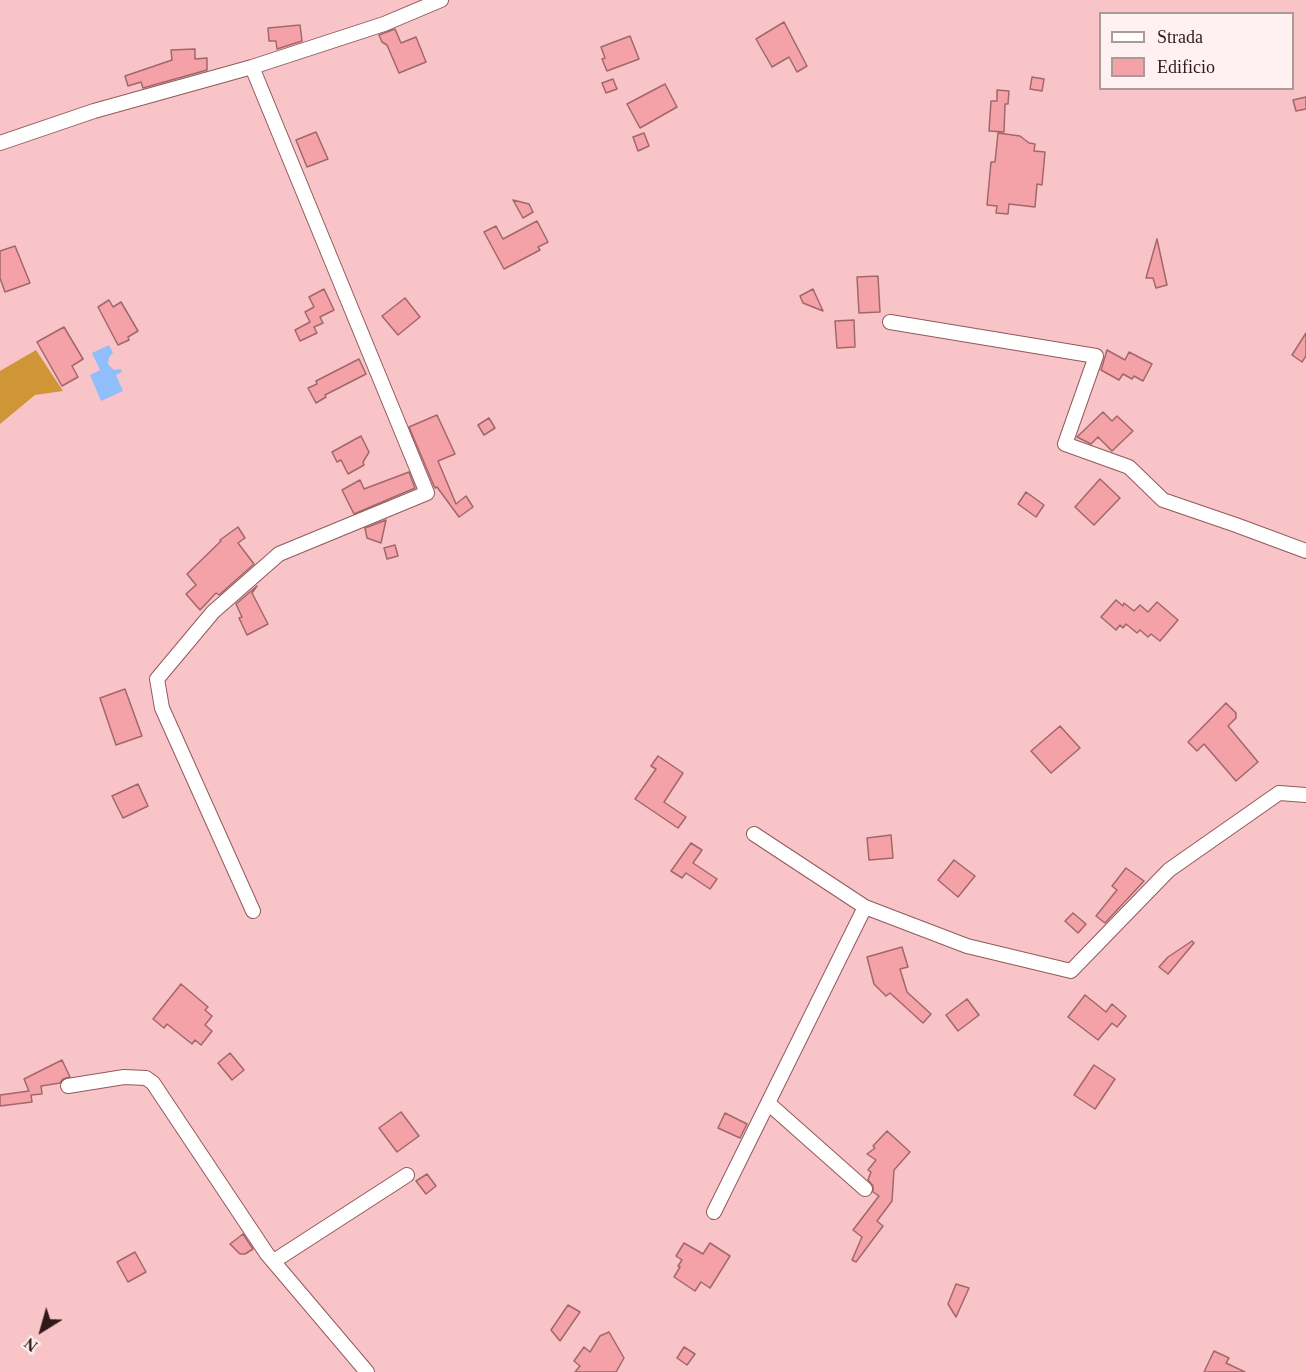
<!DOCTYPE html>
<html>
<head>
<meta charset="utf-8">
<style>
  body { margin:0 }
  #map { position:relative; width:1306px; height:1372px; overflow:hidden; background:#f9c4c7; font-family:Georgia,serif }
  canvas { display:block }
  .legend { position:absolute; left:1099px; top:12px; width:195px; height:78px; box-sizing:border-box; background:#fff1f1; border:2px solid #ac9a9b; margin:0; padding:8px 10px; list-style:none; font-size:18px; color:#30181a }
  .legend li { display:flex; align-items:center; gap:12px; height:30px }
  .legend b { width:30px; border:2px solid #ac9a9b }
  .north { position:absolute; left:12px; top:1300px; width:60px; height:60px; -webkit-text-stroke:4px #fff1f1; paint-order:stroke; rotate:217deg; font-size:16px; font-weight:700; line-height:24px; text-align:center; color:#30181a }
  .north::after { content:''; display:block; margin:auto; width:21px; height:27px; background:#30181a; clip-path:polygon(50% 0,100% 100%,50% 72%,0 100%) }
</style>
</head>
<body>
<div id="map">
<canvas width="1306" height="1372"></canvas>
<ul class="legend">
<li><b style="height:8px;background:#fff"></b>Strada</li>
<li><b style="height:16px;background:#f4a2a8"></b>Edificio</li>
</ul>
<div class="north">N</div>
</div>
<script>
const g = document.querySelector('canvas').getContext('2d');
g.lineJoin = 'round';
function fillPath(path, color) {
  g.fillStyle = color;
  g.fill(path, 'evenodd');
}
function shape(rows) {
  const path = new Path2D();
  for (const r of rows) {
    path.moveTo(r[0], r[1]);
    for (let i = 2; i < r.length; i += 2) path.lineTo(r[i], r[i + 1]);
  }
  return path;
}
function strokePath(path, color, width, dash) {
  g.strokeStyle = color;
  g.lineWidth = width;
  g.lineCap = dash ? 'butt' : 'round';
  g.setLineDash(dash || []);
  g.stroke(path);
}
const green = shape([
  [36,350,63,391,35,395,0,424,0,371]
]);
const water = shape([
  [109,345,113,353,109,357,108,364,114,370,121,369,122,372,116,375,123,391,101,401,90,375,100,370,92,353]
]);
const building = shape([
  [784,22,807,66,797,72,789,57,772,67,756,39,784,22],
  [300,25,302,41,277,49,276,41,269,41,268,28,300,25],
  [395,29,401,43,416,37,426,62,399,73,387,45,382,42,379,35,395,29],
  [630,36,639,59,607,71,602,59,605,58,601,47,630,36],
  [195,49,195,59,207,58,207,70,143,88,141,82,128,86,125,76,172,60,171,50,195,49],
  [1032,77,1044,79,1042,91,1030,89,1032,77],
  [613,79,617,89,606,93,602,83,613,79],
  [665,84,677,107,640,128,627,104,665,84],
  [997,90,1009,91,1008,104,1005,104,1004,132,989,131,991,101,997,101,997,90],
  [1306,97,1306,109,1296,111,1293,100,1306,97],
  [316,132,328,159,307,167,296,140,316,132],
  [644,133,649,146,638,151,633,137,644,133],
  [998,133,1020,136,1029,143,1035,144,1034,151,1045,152,1042,185,1037,184,1035,207,1009,204,1008,214,996,213,997,206,987,205,991,162,995,162,998,133],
  [513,200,529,204,533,212,523,218,513,200],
  [537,221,548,242,538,247,540,250,504,269,484,232,496,226,503,239,537,221],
  [1157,239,1167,285,1156,288,1153,278,1146,278,1157,239],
  [15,246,30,283,5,292,0,278,0,251,15,246],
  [878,276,880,312,859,313,857,277,878,276],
  [324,289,334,310,320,317,323,323,314,327,317,333,300,341,295,330,310,322,305,312,314,307,309,297,324,289],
  [813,289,823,311,803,303,800,296,813,289],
  [405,298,420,317,398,335,382,316,405,298],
  [109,300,113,307,121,302,138,331,128,337,129,340,118,345,98,307,109,300],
  [854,320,855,347,837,348,835,321,854,320],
  [64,327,83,359,72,366,78,377,62,386,37,342,64,327],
  [1306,333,1306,356,1302,362,1292,355,1306,333],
  [1107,350,1125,360,1129,352,1152,364,1143,381,1134,376,1132,379,1123,374,1119,380,1101,370,1107,350],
  [359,359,366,374,325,395,326,397,316,403,308,388,317,384,316,381,359,359],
  [1103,412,1112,421,1117,416,1133,431,1112,451,1098,437,1091,444,1077,437,1103,412],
  [437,415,455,454,438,461,456,504,466,496,473,507,459,517,437,487,435,488,434,486,409,427,437,415],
  [489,418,495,428,484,435,478,425,489,418],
  [361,436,369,452,363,462,364,465,348,474,341,460,337,462,332,452,361,436],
  [409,472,415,488,354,514,342,490,360,480,364,489,409,472],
  [1100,479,1120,498,1094,525,1075,507,1100,479],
  [1026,492,1044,505,1036,517,1018,504,1026,492],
  [386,520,381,543,367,538,365,528,386,520],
  [238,527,245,538,238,543,254,564,219,595,216,593,200,610,186,594,196,585,187,574,221,541,220,540,238,527],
  [395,545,398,556,387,559,384,548,395,545],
  [257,586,252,593,268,624,247,635,239,618,242,617,236,604,257,586],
  [1116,600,1123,606,1124,603,1134,611,1140,605,1148,612,1157,602,1178,620,1160,641,1151,634,1148,637,1140,630,1137,633,1126,624,1123,628,1120,625,1116,630,1101,617,1116,600],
  [125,689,142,736,116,745,100,698,125,689],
  [1226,703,1236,713,1236,718,1228,726,1258,762,1236,781,1204,744,1197,751,1188,742,1226,703],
  [1060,726,1080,748,1051,773,1031,751,1060,726],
  [658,756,683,773,664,802,686,817,678,828,635,799,656,769,651,766,658,756],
  [138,784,148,806,123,818,112,796,138,784],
  [891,835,893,858,869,860,867,838,891,835],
  [691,843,702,850,693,863,717,879,710,889,686,873,682,878,671,871,691,843],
  [954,860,975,876,958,897,938,880,954,860],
  [1126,868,1144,881,1105,923,1096,916,1117,890,1112,886,1126,868],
  [1073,913,1086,924,1078,933,1065,921,1073,913],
  [1192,941,1194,943,1168,974,1159,967,1168,957,1192,941],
  [902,947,908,967,900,969,907,992,931,1014,923,1023,890,993,886,996,874,984,867,957,902,947],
  [181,984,208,1007,205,1010,212,1016,205,1025,212,1031,201,1045,195,1040,192,1044,167,1024,164,1028,153,1019,181,984],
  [1085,995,1106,1012,1112,1004,1126,1016,1117,1027,1112,1023,1098,1040,1068,1017,1085,995],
  [967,999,979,1015,958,1031,946,1015,967,999],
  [230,1053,244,1070,232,1080,218,1063,230,1053],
  [62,1060,70,1077,63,1079,60,1083,41,1086,42,1094,31,1095,32,1102,0,1106,0,1095,29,1091,24,1079,62,1060],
  [1094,1065,1115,1079,1095,1109,1074,1095,1094,1065],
  [401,1112,419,1136,397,1152,379,1128,401,1112],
  [725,1113,747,1124,740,1138,718,1128,725,1113],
  [887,1131,910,1152,894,1170,892,1201,877,1221,883,1226,856,1262,852,1260,862,1237,853,1230,879,1196,873,1192,873,1186,868,1180,871,1172,868,1170,876,1160,867,1154,875,1148,873,1146,887,1131],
  [427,1174,436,1186,426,1194,416,1181,427,1174],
  [243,1234,253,1249,245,1254,240,1254,230,1244,243,1234],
  [684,1243,703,1254,710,1243,730,1256,710,1288,701,1282,695,1291,674,1277,680,1267,678,1266,682,1260,676,1256,684,1243],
  [135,1252,146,1272,128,1282,117,1262,135,1252],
  [956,1284,969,1288,956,1317,948,1304,956,1284],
  [568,1305,580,1312,560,1341,551,1330,568,1305],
  [609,1332,624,1358,616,1372,575,1372,580,1366,574,1361,584,1347,590,1352,600,1336,609,1332],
  [684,1347,695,1354,687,1365,677,1358,684,1347],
  [1214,1351,1229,1358,1226,1363,1245,1372,1204,1372,1214,1351]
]);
const minor = shape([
  [252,67,427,493,279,554,213,612,157,679,162,708,253,911],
  [0,143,94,111,252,67,384,24,441,0],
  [890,322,1096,356,1065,444,1129,467,1163,500,1236,525,1306,551],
  [754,834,865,907,967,946,1071,971,1169,870,1279,793,1306,795],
  [68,1086,124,1077,146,1078,153,1083,267,1254,367,1372],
  [768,1103,865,1189],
  [714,1212,865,907],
  [274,1261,407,1175]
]);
fillPath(green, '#d09537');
fillPath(water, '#90befa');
fillPath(building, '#f4a2a8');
strokePath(building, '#a2676b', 1.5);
strokePath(minor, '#92595d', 16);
strokePath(minor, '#fff', 14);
</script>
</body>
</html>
